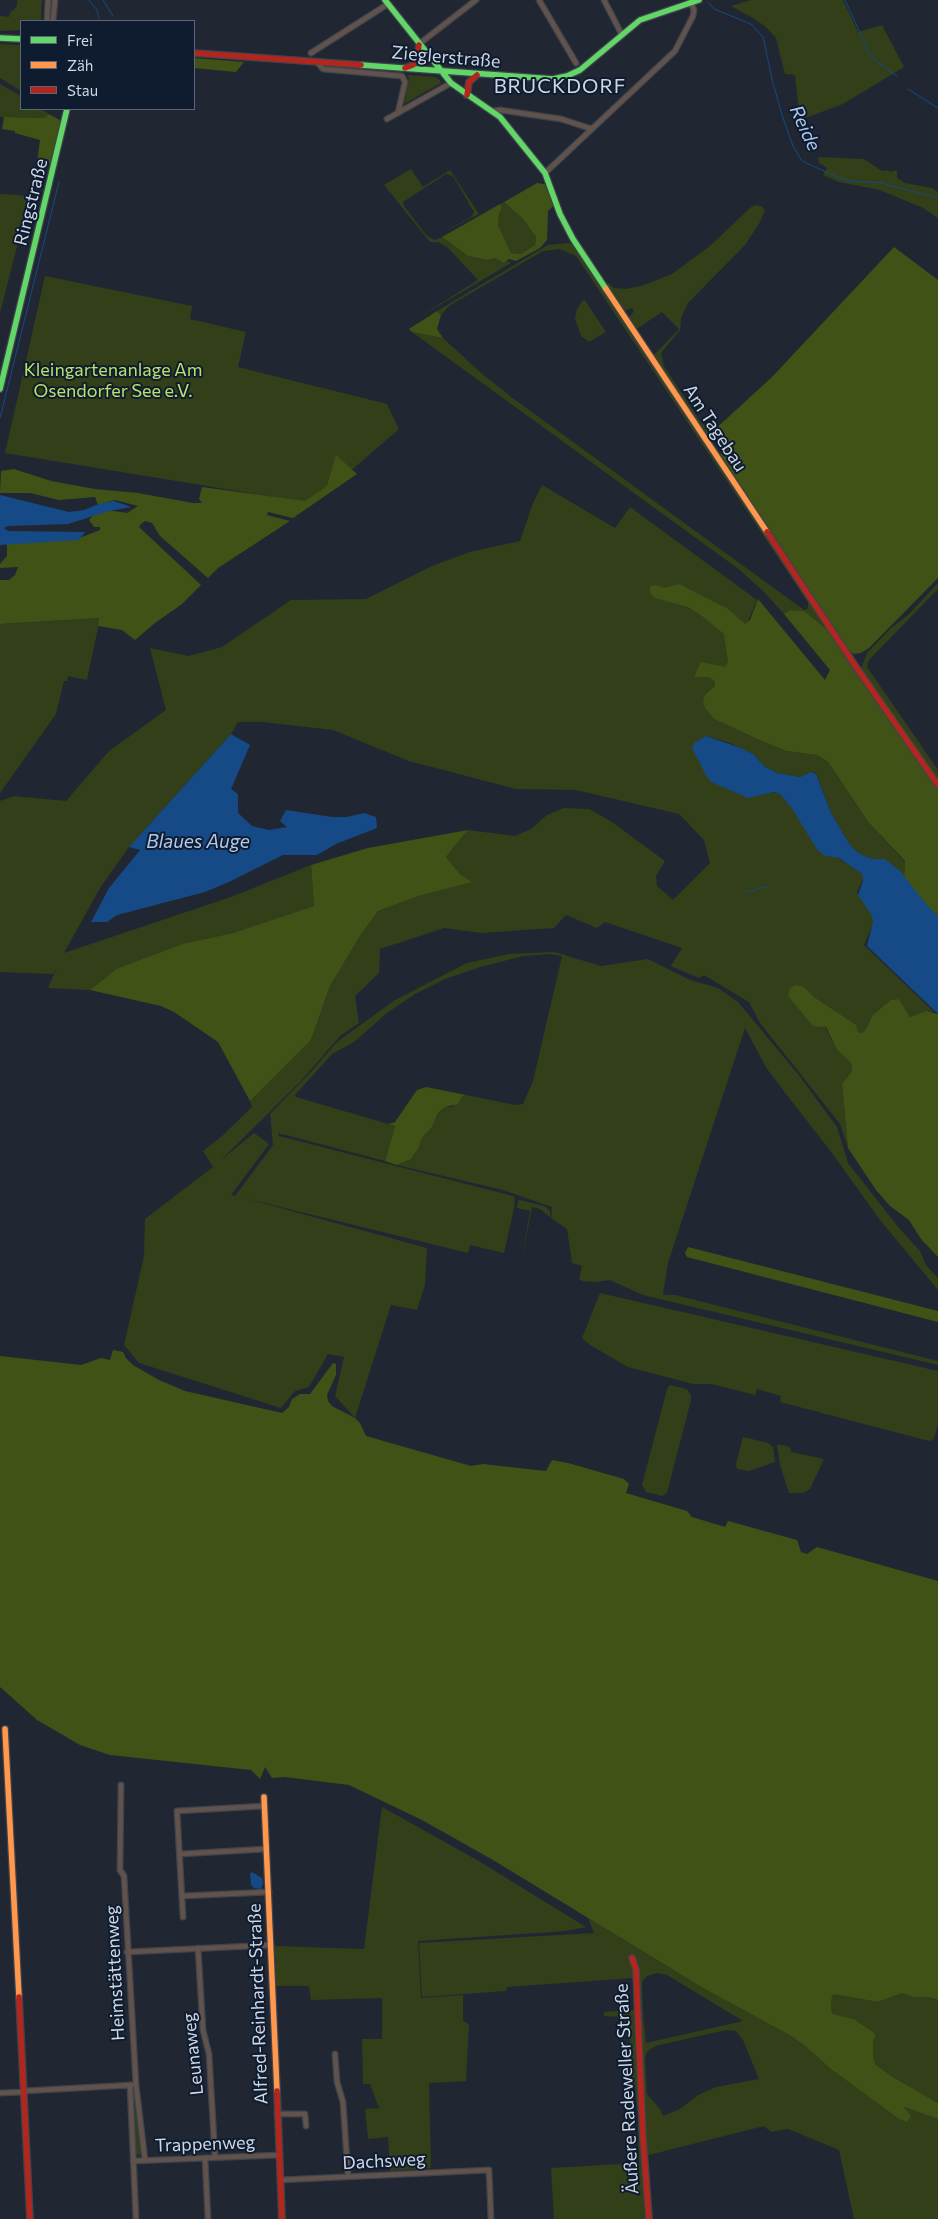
<!DOCTYPE html>
<html>
<head>
<meta charset="utf-8">
<style>
  body { margin:0 }
  #map { position:relative; width:938px; height:2219px; overflow:hidden; background:#202732; font-family:Commissioner,sans-serif }
  canvas { display:block }
  .legend { position:absolute; left:20px; top:20px; width:175px; height:90px; box-sizing:border-box; background:#0f1c30; border:1px solid #5b6778; margin:0; padding:6px 9px; list-style:none; font-size:15px; color:#ced7e5 }
  .legend li { display:flex; align-items:center; gap:10px; height:25px }
  .legend b { width:25px; border:1px solid #5b6778 }
</style>
</head>
<body>
<div id="map">
<canvas width="938" height="2219"></canvas>
<ul class="legend">
<li><b style="height:6px;background:#63d668"></b>Frei</li>
<li><b style="height:6px;background:#ff974d"></b>Zäh</li>
<li><b style="height:6px;background:#b3261e"></b>Stau</li>
</ul>
</div>
<script>
const g = document.querySelector('canvas').getContext('2d');
g.lineJoin = 'round';
function fillPath(path, color) {
  g.fillStyle = color;
  g.fill(path, 'evenodd');
}
function shape(rows) {
  const path = new Path2D();
  for (const r of rows) {
    path.moveTo(r[0], r[1]);
    for (let i = 2; i < r.length; i += 2) path.lineTo(r[i], r[i + 1]);
  }
  return path;
}
function strokePath(path, color, width, dash) {
  g.strokeStyle = color;
  g.lineWidth = width;
  g.lineCap = dash ? 'butt' : 'round';
  g.setLineDash(dash || []);
  g.stroke(path);
}
function write(font, color, halo, rows, align = 'center') {
  g.font = font + ' Commissioner,sans-serif';
  g.lineWidth = 4;
  g.setLineDash([]);
  g.textBaseline = 'middle';
  g.strokeStyle = halo;
  g.fillStyle = color;
  for (const [text, x, y, turn = 0] of rows) {
    g.save();
    g.translate(x, y);
    g.rotate((+turn || 0) * Math.PI / 180);
    g.textAlign = isNaN(turn) ? turn : align;
    if (halo) g.strokeText(text, 0, 0);
    g.fillText(text, 0, 0);
    g.restore();
  }
}
const green = shape([
  [17,0,42,0,41,21,21,21,21,30,0,31,0,16,9,17,10,13,17,6],
  [751,0,843,0,858,32,882,25,904,67,843,104,800,120,795,75,785,74,776,38,766,27,753,18,731,6],
  [0,44,21,45,21,91,0,78],
  [407,75,435,77,440,80,441,83,404,104,409,79],
  [0,84,21,96,21,109,41,109,49,114,45,118,0,117],
  [818,157,864,159,882,171,888,170,890,172,897,170,897,178,905,183,932,188,938,192,938,218,923,208,880,190,839,182,823,175,827,168,819,163],
  [411,169,423,187,450,170,479,214,434,237,471,217,474,212,453,176,446,174,403,202,404,206,427,236,435,240,442,237,468,256,487,260,495,258,504,263,508,261,511,263,416,319,478,280,447,247,438,242,430,242,384,185],
  [0,194,30,196,0,313],
  [504,202,523,219,536,237,535,245,521,254,511,253,498,225,498,217,502,207,500,204],
  [756,205,761,206,765,210,759,224,745,245,688,303,681,318,680,330,661,353,664,366,700,421,722,443,724,449,721,455,724,460,720,456,722,448,719,442,704,432,653,356,679,329,662,312,635,330,628,319,634,311,632,308,623,311,605,284,608,283,614,288,626,289,641,286,672,274,710,246,751,207],
  [569,243,575,246,829,631,804,611,790,610,784,614,765,593,740,570,412,332,443,338,481,373,514,399,804,610,806,610,808,608,808,602,576,256,560,249,543,251,449,306,441,315,437,311,548,245],
  [45,276,192,306,190,319,246,332,238,367,387,404,399,429,354,468,305,502,5,453],
  [584,299,606,332,589,342,581,336,575,318,577,309],
  [542,485,615,528,630,507,757,600,709,712,714,719,757,739,786,751,817,755,828,762,869,823,905,862,904,877,885,859,872,859,858,853,850,845,831,813,816,773,811,772,800,777,777,773,764,766,753,754,730,743,706,736,741,794,785,792,814,843,865,875,857,892,876,917,864,945,934,1012,926,1011,910,1017,899,999,872,1016,866,1029,862,1033,858,1032,855,1025,814,997,804,987,837,1050,851,1063,852,1071,842,1084,848,1148,840,1124,760,1023,749,1002,704,975,699,978,671,966,682,948,605,922,597,928,566,915,554,928,481,933,444,928,380,949,379,973,355,996,359,1023,340,1036,301,1081,220,1161,254,1133,269,1144,231,1195,235,1196,273,1145,270,1114,308,1075,337,1042,395,1000,467,963,509,954,554,952,601,966,648,959,690,980,718,988,738,1002,798,1074,837,1127,848,1163,899,1228,920,1251,926,1265,938,1278,938,1290,880,1220,832,1153,793,1103,767,1069,745,1028,668,1263,663,1295,675,1295,938,1361,938,1365,643,1295,610,1280,596,1282,583,1281,579,1279,582,1266,572,1263,567,1229,551,1218,552,1207,503,1190,397,1165,411,1159,418,1149,422,1138,432,1127,438,1113,445,1107,452,1107,462,1097,466,1095,515,1105,523,1104,533,1081,562,956,550,954,523,956,480,967,445,979,415,994,387,1013,354,1042,332,1054,295,1095,296,1097,395,1126,385,1161,278,1133,279,1136,513,1196,515,1199,514,1208,504,1253,470,1245,468,1253,244,1198,427,1248,425,1285,417,1310,391,1305,355,1418,335,1396,344,1357,328,1354,309,1387,295,1391,281,1408,139,1363,124,1345,144,1256,145,1219,213,1167,203,1151,222,1136,252,1107,250,1101,311,1040,330,986,360,936,378,911,419,896,471,882,460,874,446,857,468,830,515,836,531,829,547,815,564,808,589,809,612,822,665,861,656,876,657,886,673,900,710,863,704,840,679,814,576,790,516,789,409,761,333,730,262,722,238,722,231,734,129,847,100,888,64,953,231,897,311,865,314,906,233,933,182,944,116,969,90,990,48,988,57,967,53,974,0,972,0,801,14,796,66,801,109,751,166,710,150,648,189,656,222,647,291,600,366,599,432,566,470,552,520,541,533,503],
  [938,583,938,589,869,660,867,667,938,770,938,780,862,671,862,666,867,653,891,628,908,615],
  [100,618,87,680,68,676,67,681,64,681,56,714,0,793,0,624],
  [520,1200,544,1206,550,1211,550,1217,540,1209,532,1207,521,1265,530,1211,517,1208,518,1201],
  [600,1293,938,1371,938,1424,934,1439,929,1441,780,1402,781,1396,757,1389,755,1395,712,1384,693,1384,628,1367,590,1345,582,1338],
  [670,1385,687,1389,691,1395,691,1400,667,1493,662,1496,646,1492,642,1485,667,1389],
  [743,1437,768,1443,773,1447,775,1462,749,1471,737,1469,736,1464],
  [777,1444,790,1447,791,1452,824,1459,810,1489,803,1493,789,1493,780,1465],
  [382,1807,477,1860,586,1927,566,1931,418,1941,421,1998,463,1995,463,2021,469,2024,466,2081,429,2083,431,2168,390,2171,388,2137,368,2139,365,2109,379,2108,370,2084,363,2084,362,2039,382,2039,382,1998,311,2000,309,1986,276,1986,275,1946,364,1949],
  [588,1918,703,1988,791,2036,804,2045,832,2070,899,2119,911,2116,903,2107,938,2119,938,2219,854,2219,839,2150,788,2129,771,2132,764,2126,645,2156,642,2164,645,2219,554,2219,551,2168,639,2163,638,2118,635,2088,632,2088,630,2040,621,2033,622,2017,604,2016,604,2012,634,2010,633,1978,507,1987,506,1991,422,1997,419,1943,594,1933],
  [657,1973,667,1975,743,2021,646,2043,643,2014,642,1982,647,1976],
  [726,2030,736,2031,743,2040,759,2079,716,2087,698,2095,680,2109,663,2116,660,2109,647,2094,645,2057,647,2052,655,2046],
  [902,1993,913,1997,929,1997,938,2000,938,2103,893,2077,876,2065,873,2058,873,2043,876,2034,854,2019,833,2014,831,2009,832,1996,835,1994,842,1994,878,2002],
  [132,2091,143,2151,139,2156,134,2151]
]);
const forest = shape([
  [194,58,244,62,236,72,194,68],
  [49,114,63,122,54,158,49,164,37,162,40,140,15,133,15,131,2,129,4,117,45,118],
  [537,183,549,185,554,202,553,206,548,211,547,240,540,248,516,261,509,259,504,263,495,258,487,260,468,256,442,237,500,204,502,207,498,217,498,225,511,253,521,254,535,245,536,237,523,219,504,202],
  [894,247,938,280,938,578,869,648,861,653,854,654,848,650,724,460,721,455,724,449,722,443,712,432,772,377],
  [437,311,441,315,437,329,443,338,412,332,409,329],
  [336,455,357,474,293,518,268,512,267,515,290,521,218,568,208,578,160,536,152,523,145,521,141,524,139,527,201,585,182,604,155,623,135,640,122,630,98,626,99,618,0,624,0,580,9,580,15,575,18,567,0,568,0,564,7,556,7,544,77,539,100,530,100,527,94,527,89,520,95,513,107,510,127,513,138,506,115,500,98,505,95,497,59,500,30,493,0,493,1,471,14,469,51,481,95,489,138,493,193,503,202,503,199,499,202,487,305,501,327,486],
  [679,584,728,609,745,624,750,620,758,599,825,680,830,670,784,614,790,610,804,611,829,631,938,790,938,916,927,906,904,877,905,861,869,823,828,762,817,755,786,751,757,739,714,719,705,708,703,701,705,695,715,686,715,681,709,677,694,677,701,662,725,667,728,662,724,634,702,616,688,607,655,598,650,593,650,586,655,585,665,588],
  [468,830,446,857,460,874,472,882,419,896,378,911,360,936,330,986,311,1040,250,1101,218,1042,174,1012,161,1006,90,990,116,969,182,944,233,933,314,906,311,865,368,848],
  [796,985,804,987,814,997,856,1025,858,1032,862,1033,866,1029,872,1016,891,1000,899,999,910,1017,926,1011,938,1014,938,1257,921,1239,909,1220,890,1206,876,1190,848,1148,842,1084,852,1071,851,1063,837,1050,826,1027,813,1026,788,996,790,988],
  [426,1087,466,1095,462,1097,458,1104,445,1107,438,1113,432,1127,422,1138,418,1149,411,1159,397,1165,385,1161,395,1126,388,1124,395,1122,417,1090],
  [688,1247,938,1311,938,1322,687,1257,685,1253],
  [113,1350,123,1352,126,1358,133,1365,159,1380,185,1391,282,1413,289,1407,292,1399,300,1394,310,1394,333,1363,336,1364,336,1375,327,1395,328,1401,332,1406,355,1418,360,1423,366,1436,471,1466,483,1464,546,1471,552,1460,568,1463,624,1479,629,1484,626,1493,687,1511,692,1517,725,1527,728,1521,797,1540,801,1552,807,1554,817,1547,938,1581,938,2000,929,1997,913,1997,902,1993,878,2002,835,1994,832,1996,831,2009,833,2014,854,2019,876,2034,873,2043,873,2058,876,2065,893,2077,938,2103,938,2119,904,2107,911,2116,910,2118,907,2122,899,2119,832,2070,804,2045,791,2036,703,1988,493,1860,422,1820,349,1785,285,1777,272,1778,265,1767,260,1779,251,1770,110,1755,80,1745,37,1720,0,1687,0,1356,81,1365,101,1358,110,1360]
]);
const water = shape([
  [0,495,69,512,84,510,99,504,114,501,131,507,109,511,68,524,8,526,4,528,8,531,85,532,79,540,0,545],
  [231,734,250,745,231,789,238,794,238,813,252,826,269,830,287,827,280,821,286,810,332,817,347,817,364,813,376,817,377,828,336,844,317,855,283,855,231,881,205,892,117,915,107,922,91,922,109,888,140,850,129,847],
  [706,736,741,748,753,754,764,766,777,773,800,777,811,772,816,774,831,813,850,845,858,853,872,859,885,859,901,872,925,903,938,916,938,1014,867,946,873,922,871,914,858,895,863,881,862,874,839,858,826,856,818,851,791,807,780,794,774,792,748,798,711,782,707,777,692,748,694,743],
  [252,1872,262,1878,263,1883,261,1889,254,1888,251,1885,250,1874]
]);
const stream = shape([
  [89,0,97,10,99,19],
  [103,0,113,16],
  [845,0,871,57,897,76],
  [708,2,714,9,751,24,763,37,773,83,783,118,793,146,802,161,837,177,850,181,881,183,938,198],
  [908,89,938,108],
  [0,418,59,182],
  [746,892,770,886]
]);
const street = shape([
  [539,0,576,63],
  [604,0,622,35],
  [47,21,48,0],
  [53,21,55,0],
  [419,44,476,0],
  [311,53,388,4],
  [318,63,323,69,402,76,405,82,398,113],
  [493,111,500,110,561,119,592,129],
  [387,119,451,83],
  [545,173,675,51,693,16,694,10,690,1],
  [121,1785,120,1870,124,1876,136,2085,145,2160],
  [180,1854,266,1849],
  [182,1896,269,1892],
  [183,1917,177,1811,264,1806],
  [198,1948,203,2030,209,2054,215,2157],
  [127,1952,271,1945],
  [335,2054,337,2082,343,2102,348,2176],
  [130,2085,136,2219],
  [23,2091,132,2085],
  [0,2093,23,2092],
  [277,2114,305,2114,306,2126],
  [205,2158,208,2219],
  [133,2161,279,2155],
  [280,2180,489,2170,491,2219]
]);
const fast = shape([
  [385,0,451,83,500,117,545,173,560,214,573,239,606,289],
  [0,38,21,39],
  [361,65,553,79,567,76,580,70,640,20,699,0],
  [0,389,67,109]
]);
const slow = shape([
  [606,289,767,532],
  [5,1729,19,1997],
  [264,1797,277,2091]
]);
const jam = shape([
  [194,53,361,65],
  [405,68,413,65,417,60,419,45],
  [467,95,469,82,477,75],
  [767,532,854,664,938,785],
  [632,1958,636,1969,643,2138,649,2219],
  [19,1997,30,2219],
  [277,2091,282,2219]
]);
const streetNames = [
  ["Zieglerstraße",446,57,5],
  ["Ringstraße",31,202,-76],
  ["Am Tagebau",715,428,57],
  ["Heimstättenweg",115,1973,-93],
  ["Alfred-Reinhardt-Straße",258,2004,-92],
  ["Leunaweg",193,2054,-96],
  ["Äußere Radeweller Straße",627,2089,-93],
  ["Trappenweg",205,2144,-2],
  ["Dachsweg",384,2161,-3]
];
const parkNames = [
  ["Kleingartenanlage Am",113,370],
  ["Osendorfer See e.V.",113,391]
];
const waterNames = [
  ["Reide",805,128,65],
  ["Blaues Auge",198,842]
];
const quarterNames = [
  ["BRUCKDORF",560,86]
];
fillPath(green, '#323f19');
fillPath(forest, '#405215');
fillPath(water, '#154a87');
strokePath(stream, '#154a87', 1);
strokePath(street, '#3e444d', 7);
strokePath(fast, '#3e444d', 8);
strokePath(slow, '#3e444d', 8);
strokePath(jam, '#3e444d', 8);
strokePath(street, '#61524c', 4.5);
strokePath(fast, '#63d668', 5.5);
strokePath(slow, '#ff974d', 5.5);
strokePath(jam, '#b3261e', 5.5);
write('18px', '#ced7e5', '#0f1c30', streetNames);
write('18px', '#bae169', '#0f1c30', parkNames);
write('italic 19px', '#acc9ee', '#0f1c30', waterNames);
g.letterSpacing = '1px';
write('20px', '#ced7e5', '#0f1c30', quarterNames);
g.letterSpacing = '0px';
</script>
</body>
</html>
